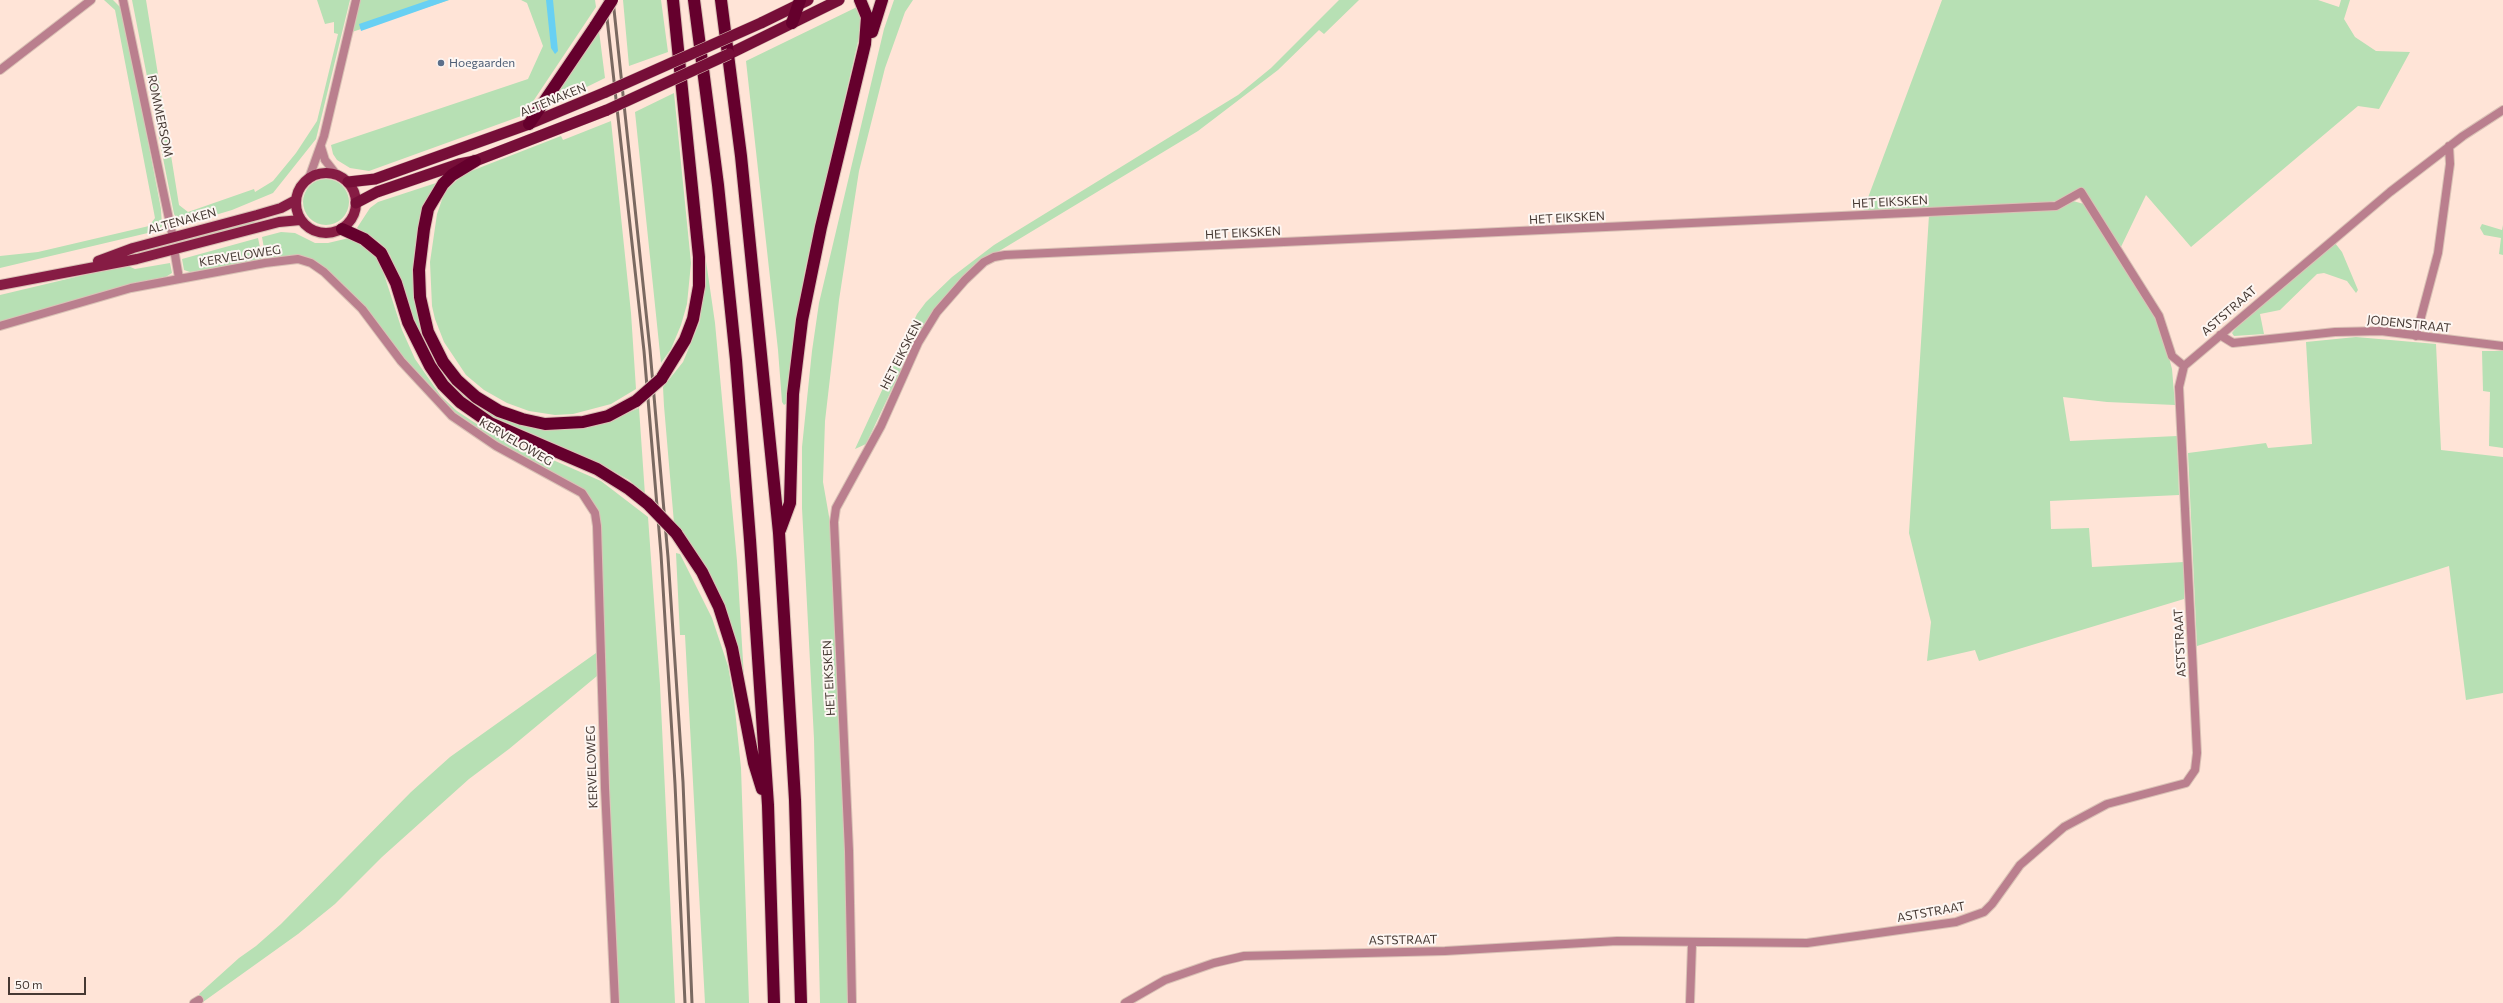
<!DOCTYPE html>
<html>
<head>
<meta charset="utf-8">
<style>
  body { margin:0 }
  #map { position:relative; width:2503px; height:1003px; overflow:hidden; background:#ffe4d7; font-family:Commissioner,sans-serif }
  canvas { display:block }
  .scale { position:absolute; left:8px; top:977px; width:78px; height:18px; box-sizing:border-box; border:2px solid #463933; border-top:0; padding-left:5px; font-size:12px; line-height:14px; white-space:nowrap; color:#463933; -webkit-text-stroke:3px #fdf6f2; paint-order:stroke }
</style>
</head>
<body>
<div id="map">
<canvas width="2503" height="1003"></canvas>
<div class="scale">50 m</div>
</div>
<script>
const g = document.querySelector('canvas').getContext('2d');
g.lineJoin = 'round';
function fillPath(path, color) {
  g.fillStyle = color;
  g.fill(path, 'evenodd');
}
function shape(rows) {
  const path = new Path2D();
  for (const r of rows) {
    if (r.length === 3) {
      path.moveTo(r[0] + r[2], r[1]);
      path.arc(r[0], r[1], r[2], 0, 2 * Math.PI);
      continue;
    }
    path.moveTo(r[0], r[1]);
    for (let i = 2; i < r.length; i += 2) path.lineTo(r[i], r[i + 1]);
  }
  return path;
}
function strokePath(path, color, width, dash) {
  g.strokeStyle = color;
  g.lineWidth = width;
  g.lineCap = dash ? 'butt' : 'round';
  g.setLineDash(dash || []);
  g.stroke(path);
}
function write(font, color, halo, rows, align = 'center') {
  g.font = font + ' Commissioner,sans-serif';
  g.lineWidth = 4;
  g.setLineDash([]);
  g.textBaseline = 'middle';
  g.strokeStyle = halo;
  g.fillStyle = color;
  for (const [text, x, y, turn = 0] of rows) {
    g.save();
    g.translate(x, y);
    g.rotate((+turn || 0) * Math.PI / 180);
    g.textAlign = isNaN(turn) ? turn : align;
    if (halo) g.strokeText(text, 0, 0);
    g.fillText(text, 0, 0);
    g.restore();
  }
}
const green = shape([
  [104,0,113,0,121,8,125,22,161,209,162,226,160,229,152,232,0,268,0,256,38,252,149,226,155,218,115,10],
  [132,0,146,0,179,205,188,212,254,189,255,192,273,181,296,153,317,121,338,34,334,33,334,22,325,24,317,0,350,0,316,139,273,193,232,210,185,224,177,219,174,214],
  [360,0,449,0,352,32],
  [521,0,595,0,596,7,524,115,369,171,350,168,337,160,333,154,331,145,528,79,543,46,527,3],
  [623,0,661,0,668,52,629,66],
  [894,0,913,0,905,12,885,68,859,171,839,300,825,421,823,482,830,522,842,749,850,1003,820,1003,814,739,802,508,802,447,812,351,819,303,884,29],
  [1339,0,1359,0,1324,34,1319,30,1278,70,1198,131,996,253,939,305,918,334,866,444,855,449,917,314,926,302,952,277,994,245,1238,95,1271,68],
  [1942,0,2318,0,2339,7,2341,0,2350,0,2344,19,2355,37,2376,51,2410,52,2379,109,2358,106,2191,247,2146,195,2120,249,2083,189,2057,201,2044,203,1863,211],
  [857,7,863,20,805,270,792,350,787,403,784,405,782,402,778,350,746,61],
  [599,31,605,78,548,106],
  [674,93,691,263,687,304,681,325,671,349,661,363,635,112],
  [611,121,631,313,636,389,611,404,573,414,555,415,529,411,507,403,484,390,466,375,444,342,435,319,432,306,430,262,437,214,445,191,464,174,484,166,561,136,563,140],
  [326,202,23],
  [439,182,422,216,426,341,501,418,517,424,556,429,576,429,616,418,639,408,645,495,629,480,597,462,489,415,463,398,443,377,422,342,390,255,379,242,357,228,370,208,378,202],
  [2073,201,2084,204,2154,316,2166,346,2172,369,2175,405,2107,402,2063,397,2070,441,2177,436,2179,495,2050,501,2051,529,2089,528,2092,567,2184,562,2184,599,1979,661,1975,650,1927,661,1931,622,1909,533,1929,215,2061,207],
  [256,219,253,225,136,255,136,252],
  [2482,224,2502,230,2503,225,2503,255,2499,254,2501,238,2484,235,2480,228],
  [281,232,295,233,315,243,328,243,349,238,366,246,376,256,382,268,402,330,415,359,441,396,457,411,489,432,601,481,648,517,660,685,675,1003,618,1003,599,515,596,507,587,494,570,482,503,447,456,416,311,259,266,260,262,237],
  [258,238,263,261,190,272,184,270,182,259],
  [2335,243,2342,252,2358,290,2356,293,2347,281,2324,273,2317,274,2280,310,2260,314,2264,334,2234,336,2232,333,2236,328],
  [705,254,715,323,737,561,744,678,724,606,706,566,674,523,664,406,663,387,683,362,700,321],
  [170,263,172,273,164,278,0,323,0,295,126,265,135,269],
  [2356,337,2436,344,2441,450,2503,457,2503,693,2466,700,2449,566,2197,646,2188,453,2266,443,2268,448,2312,444,2306,342],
  [2482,351,2503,351,2503,448,2489,446,2490,392,2483,391],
  [676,553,680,554,712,618,728,666,734,700,741,768,749,1003,705,1003,685,635,680,635],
  [596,653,597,676,509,749,469,779,382,857,335,904,298,934,203,1002,199,994,239,958,256,946,281,924,411,792,450,757]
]);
const water = shape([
  [429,0,449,0,361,31,359,24],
  [546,0,553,0,558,51,555,54,551,48]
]);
const minor = shape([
  [123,0,173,238],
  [0,70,91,0],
  [321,147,325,160,336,174],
  [309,178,324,136,356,0],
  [174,249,179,278],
  [0,326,131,288,265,263,298,259,311,263,324,272,362,309,401,361,452,416,496,446,582,493,595,513,597,526,605,788,615,1003],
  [2220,335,2233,343,2335,332,2381,331,2503,346],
  [2416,336,2438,253,2450,164,2449,146],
  [194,1003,199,1000],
  [852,1003,849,851,834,522,836,508,881,426,918,343,937,312,965,280,984,262,994,257,1005,255,2056,206,2081,192,2159,316,2172,356,2184,366],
  [1125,1003,1165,980,1214,963,1244,956,1445,951,1617,941,1807,943,1956,922,1984,912,1992,904,2020,865,2064,827,2107,804,2186,783,2195,770,2197,753,2179,387,2184,366,2390,192,2463,136,2503,110],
  [1690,1003,1692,944]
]);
const primary = shape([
  [326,203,30],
  [98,261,133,248,257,215,281,208,296,200],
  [0,285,137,259,279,222,300,220]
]);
const trunk = shape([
  [761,23,808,0],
  [729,54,839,0],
  [348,182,375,179,529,124,606,92],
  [356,203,377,192,459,164,475,161,607,110]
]);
const motorway = shape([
  [694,0,718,185,736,360,750,540,768,805,774,1003],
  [721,0,741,156,779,533,795,800,801,1003],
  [792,23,800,0],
  [872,32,882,0],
  [529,124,596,25],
  [475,161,452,175,443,184,428,209,424,229,419,270,420,297,428,332,443,362,457,380,476,397,499,411,522,419,545,424,583,422,608,416,636,401],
  [342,229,364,239,381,253,396,283,408,322,430,366,443,385,460,402,490,423,597,469,629,489,648,504],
  [661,379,685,340,693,319,699,286,699,257,673,0],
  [780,530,790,503,793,394,802,320,821,227,865,44,867,17,860,0],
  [676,533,702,572,719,607,732,648,754,763,762,789]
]);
const rail = shape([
  [605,0,644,351,661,554,675,784,685,1003],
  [613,0,650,350,668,557,683,782,692,1003]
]);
const trunkBridge = shape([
  [606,92,761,23],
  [607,110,729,54]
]);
const motorwayBridge = shape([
  [596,25,612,0],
  [636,401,661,379],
  [648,504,676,533]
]);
const markers = [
  [441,63,4,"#5c6f8a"]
];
const serviceNames = [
  ["Hoegaarden",449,63]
];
const streetNames = [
  ["ALTENAKEN",553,100,-22],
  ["ROMMERSOM",160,116,78],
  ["HET EIKSKEN",1890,202,-3],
  ["HET EIKSKEN",1567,218,-3],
  ["ALTENAKEN",182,221,-15],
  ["HET EIKSKEN",1243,233,-3],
  ["KERVELOWEG",240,256,-9],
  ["ASTSTRAAT",2229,311,-41],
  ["JODENSTRAAT",2409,324,6],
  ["HET EIKSKEN",901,355,-63],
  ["KERVELOWEG",516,442,30],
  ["ASTSTRAAT",2180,643,-93],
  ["HET EIKSKEN",829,678,-93],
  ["KERVELOWEG",592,767,-92],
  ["ASTSTRAAT",1931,912,-10],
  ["ASTSTRAAT",1403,940,-1]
];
fillPath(green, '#b7e0b4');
fillPath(water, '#68d0f3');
strokePath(minor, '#dac2b6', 10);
strokePath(primary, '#dac2b6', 12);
strokePath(trunk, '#dac2b6', 12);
strokePath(motorway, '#dac2b6', 14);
strokePath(minor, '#ba7f8e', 8);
strokePath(primary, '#861c44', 10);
strokePath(trunk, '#760e38', 11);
strokePath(motorway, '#65002d', 12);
strokePath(rail, '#7a6961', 3);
strokePath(trunkBridge, '#dac2b6', 12, []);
strokePath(motorwayBridge, '#dac2b6', 14, []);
strokePath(trunkBridge, '#760e38', 11);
strokePath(motorwayBridge, '#65002d', 12);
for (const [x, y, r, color] of markers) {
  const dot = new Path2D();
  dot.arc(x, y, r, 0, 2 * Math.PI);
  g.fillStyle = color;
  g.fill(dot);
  strokePath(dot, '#fdf6f2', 1.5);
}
write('12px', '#4e5e75', '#fdf6f2', serviceNames, 'left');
write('12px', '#463933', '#fdf6f2', streetNames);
</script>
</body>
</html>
